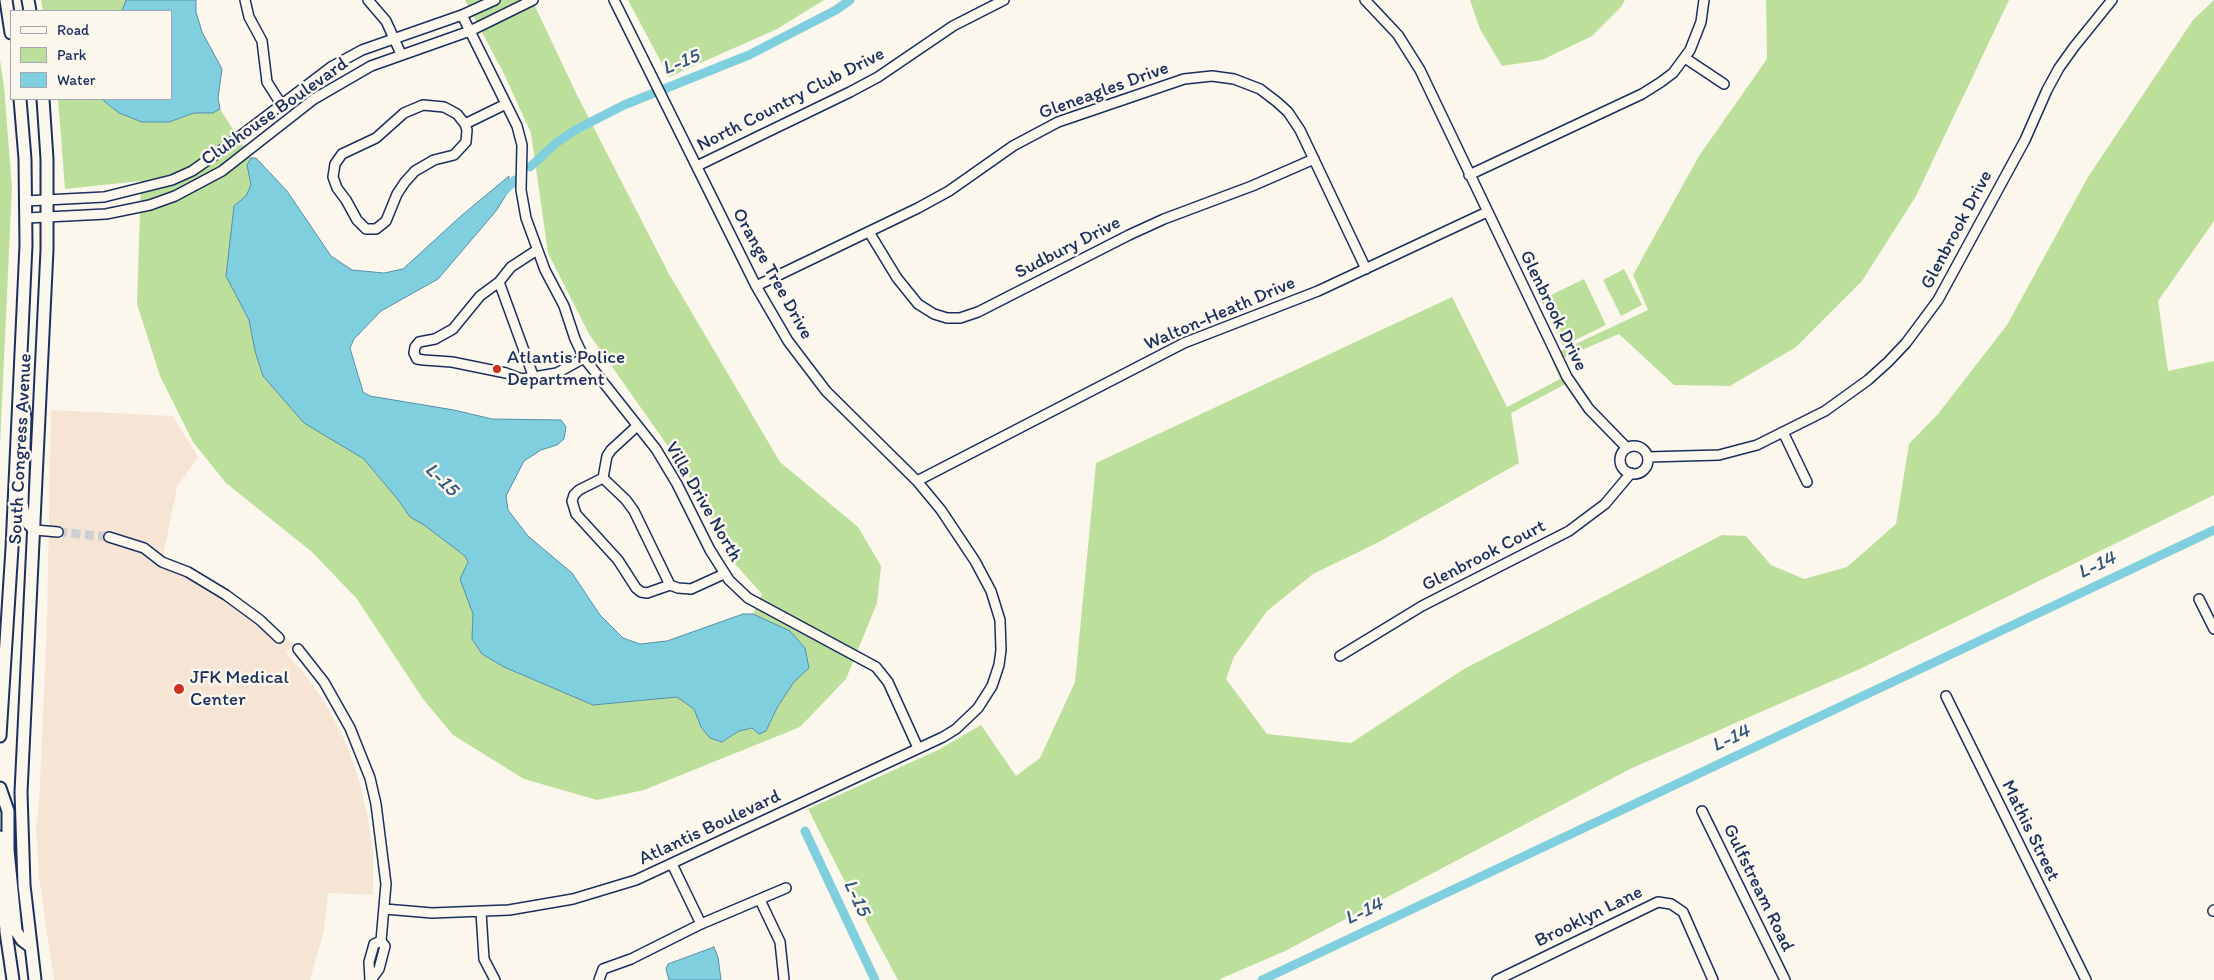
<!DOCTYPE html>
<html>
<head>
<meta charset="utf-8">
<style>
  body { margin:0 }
  #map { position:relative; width:2214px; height:980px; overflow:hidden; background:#fbf7ec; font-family:Itim,sans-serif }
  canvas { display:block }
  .legend { position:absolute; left:10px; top:10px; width:162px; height:90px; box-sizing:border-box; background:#fbf7ec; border:1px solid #a1a7b3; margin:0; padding:6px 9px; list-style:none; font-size:15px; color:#1b2f5e }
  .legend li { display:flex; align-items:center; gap:10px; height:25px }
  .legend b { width:25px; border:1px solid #a1a7b3 }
</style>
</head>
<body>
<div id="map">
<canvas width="2214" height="980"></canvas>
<ul class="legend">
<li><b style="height:6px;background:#fbf7ec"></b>Road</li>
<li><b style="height:14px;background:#bce09b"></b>Park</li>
<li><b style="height:14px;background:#80cfde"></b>Water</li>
</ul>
</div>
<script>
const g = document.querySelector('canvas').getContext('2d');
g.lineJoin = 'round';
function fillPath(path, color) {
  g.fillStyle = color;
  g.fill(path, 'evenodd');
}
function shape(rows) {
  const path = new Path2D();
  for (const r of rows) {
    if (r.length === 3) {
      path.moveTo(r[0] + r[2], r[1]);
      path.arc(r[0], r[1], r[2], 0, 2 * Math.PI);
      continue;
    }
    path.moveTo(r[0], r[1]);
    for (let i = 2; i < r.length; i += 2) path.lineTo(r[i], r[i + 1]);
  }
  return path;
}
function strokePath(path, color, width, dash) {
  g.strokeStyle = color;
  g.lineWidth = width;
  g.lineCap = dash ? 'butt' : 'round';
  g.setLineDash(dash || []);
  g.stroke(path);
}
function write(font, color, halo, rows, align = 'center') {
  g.font = font + ' Itim,sans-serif';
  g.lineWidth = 5;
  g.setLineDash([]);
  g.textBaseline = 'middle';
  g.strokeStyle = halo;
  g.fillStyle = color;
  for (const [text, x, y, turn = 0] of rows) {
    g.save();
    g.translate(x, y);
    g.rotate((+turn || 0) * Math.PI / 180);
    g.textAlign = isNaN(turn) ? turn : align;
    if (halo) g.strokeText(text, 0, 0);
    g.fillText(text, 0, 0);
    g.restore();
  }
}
const built = shape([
  [51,410,173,416,198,457,177,487,163,556,227,589,264,617,294,645,286,653,303,672,327,706,346,743,359,780,368,818,373,850,373,895,328,893,324,930,310,980,54,980,39,878,36,826,39,805,47,625]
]);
const green = shape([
  [41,0,196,0,196,12,202,32,222,69,218,98,220,109,251,158,256,158,287,191,331,256,352,270,384,273,403,269,461,216,509,176,508,192,496,211,438,279,381,311,354,339,350,348,363,392,370,396,454,410,492,419,561,420,566,427,564,439,557,445,541,450,524,461,506,496,508,510,528,536,572,573,600,615,622,638,640,644,667,641,743,614,753,614,762,594,735,564,691,479,589,334,548,253,531,133,504,74,465,0,532,0,578,97,669,274,780,462,858,527,881,566,877,603,846,679,800,727,644,790,597,800,524,779,453,735,423,699,357,599,312,552,226,483,193,442,160,376,137,304,141,181,65,189,58,99,171,99,171,11,43,11],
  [628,0,824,0,777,29,669,77],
  [1470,0,1625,0,1621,7,1592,36,1542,60,1502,66,1480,29],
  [1766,0,2009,0,1916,196,1862,281,1796,347,1730,386,1674,385,1619,334,1563,358,1573,380,1511,413,1519,463,1377,543,1313,574,1267,611,1234,657,1226,679,1267,734,1351,743,1464,669,1722,535,1746,536,1771,565,1804,579,1847,567,1896,524,1909,444,1938,414,2007,325,2088,177,2193,20,2214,0,2214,221,2158,301,2168,371,2214,361,2214,495,1862,668,1632,768,1285,951,1218,980,898,980,843,878,808,809,938,750,981,725,1016,776,1040,758,1075,682,1096,463,1452,297,1507,407,1560,379,1550,356,1648,310,1633,275,1699,156,1767,59],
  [0,60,4,87,12,187,0,445],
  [1624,269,1642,305,1621,316,1603,280],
  [1584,279,1606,325,1563,346,1541,300]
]);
const water = shape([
  [126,0,196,0,196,12,202,32,222,69,218,98,220,109,213,113,194,113,169,122,142,122,119,113,104,101,103,99,171,99,171,11,122,11,126,0],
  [251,158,256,158,287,191,331,256,352,270,384,273,403,269,461,216,509,176,508,192,496,211,438,279,381,311,354,339,350,348,363,392,370,396,454,410,492,419,561,420,566,427,564,439,557,445,541,450,524,461,506,496,508,510,528,536,572,573,600,615,623,638,640,644,667,641,743,614,753,614,790,631,805,648,809,668,794,682,778,706,766,731,759,734,752,728,739,731,722,742,710,738,701,727,694,709,677,697,593,705,504,667,482,654,472,639,473,614,460,579,468,562,465,556,424,525,410,517,399,501,364,459,304,423,263,376,255,351,249,320,226,276,234,206,246,196,251,185,247,165,251,158],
  [714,947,718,957,721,980,669,980,666,969,668,964,714,947]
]);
const canal = shape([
  [530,167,556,143,577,129,624,105,749,55,836,10,850,0],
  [501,194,515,180],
  [805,831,875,980],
  [1262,980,2214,530]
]);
const minorTunnel = shape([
  [58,532,109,537]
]);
const minor = shape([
  [245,0,249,17,262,41,267,82,281,104],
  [368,0,386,21,401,54],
  [1365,0,1398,35,1420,70,1567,377,1589,409,1627,448],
  [462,15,517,126,522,145,521,190,526,218,545,270,564,306,575,339,584,358,656,449,677,484,710,550,729,580,748,598,876,667,888,682,918,748],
  [1685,58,1724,84],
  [423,105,444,107,457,114,465,124,467,130,466,142,454,155,434,160,415,171,405,182,397,194,386,221,376,229,366,229,357,220,346,200,337,188,333,177,335,164,342,154,376,138,404,113,423,105],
  [465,124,506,104],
  [697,166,850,92,878,77,953,26,1004,0],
  [1469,175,1642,94,1661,82,1673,73,1690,50,1701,22,1704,0],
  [26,201,104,197,172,180,192,171,215,155,331,67,362,50,462,15,495,0],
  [27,218,106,214,150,205,175,196,222,171,314,99,371,66,470,31,533,0],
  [869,232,897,278,918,304,934,314,947,318,960,318,978,312,1129,235,1164,219,1252,186,1314,159],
  [537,250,511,267,499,282,480,296,453,329,435,339,419,342,415,347,414,353,417,359,424,360,452,362,506,373,522,379,557,373,584,358],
  [499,282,534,378],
  [756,286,918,208,949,191,1013,146,1058,122,1184,79,1212,76,1234,79,1260,89,1277,102,1288,112,1300,130,1366,269],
  [636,427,611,450,607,456,603,478,579,490,574,495,572,501,576,514,618,560,636,588,641,592,647,593,670,585,678,588,691,589,724,574],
  [1783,432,1807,482],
  [1634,460,14],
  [1648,457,1719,455,1757,445,1825,411,1868,380,1888,362,1906,343,1938,300,2025,140,2047,90,2059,68,2074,47,2112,0],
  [603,478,626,500,634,511,670,585],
  [917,481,1184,343,1318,291,1487,212],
  [35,530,58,532],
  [109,537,144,548,162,562,188,572,226,595,260,620,279,638],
  [2199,599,2214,629],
  [298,649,324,682,350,728,370,778,376,804,386,884,381,941,385,946,379,969,371,980],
  [1340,656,1422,606,1569,531,1605,504,1631,473],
  [1946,696,2086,980],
  [1702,811,1785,980],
  [672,864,701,924],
  [760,900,780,942,784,980],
  [385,909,432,913,509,910,573,899,636,880,943,737,956,729,978,708,992,686,999,665,1001,650,1000,620,991,591,975,561,941,510,917,481,826,391,788,341,756,286,614,0],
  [2213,911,2214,910],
  [481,912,484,959,495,980],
  [370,980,369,962,373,948,374,944,381,941],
  [599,980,603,969,631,959,701,924,786,888],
  [1497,980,1658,902,1671,904,1683,912,1713,980]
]);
const major = shape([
  [6,0,11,33],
  [28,0,30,11],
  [22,403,25,418,22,503,25,520,35,530],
  [0,736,12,548,26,245,25,159,20,99],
  [0,788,8,811,8,850,16,931,22,940,30,946],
  [0,837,6,932,13,980],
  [35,980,24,885,21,792,47,250,47,159,43,99]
]);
const markers = [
  [497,369,5,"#c8321e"],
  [179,689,6,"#c8321e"]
];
const streetNames = [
  ["Gleneagles Drive",1104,91,-20],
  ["North Country Club Drive",791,100,-27],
  ["Clubhouse Boulevard",275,112,-35],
  ["Glenbrook Drive",1957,230,-62],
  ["Sudbury Drive",1068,248,-27],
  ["Orange Tree Drive",772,274,61],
  ["Glenbrook Drive",1553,311,64],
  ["Walton-Heath Drive",1220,314,-23],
  ["South Congress Avenue",21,449,-87],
  ["Villa Drive North",703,502,60],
  ["Glenbrook Court",1484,556,-27],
  ["Atlantis Boulevard",710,828,-25],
  ["Mathis Street",2030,831,64],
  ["Gulfstream Road",1758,888,64],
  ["Brooklyn Lane",1589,917,-26]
];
const poiNames = [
  ["Atlantis Police",507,358],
  ["Department",507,380],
  ["JFK Medical",190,678],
  ["Center",190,700]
];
const waterNames = [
  ["L-15",681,63,-22],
  ["L-15",441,480,45],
  ["L-14",2097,566,-25],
  ["L-14",1731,739,-25],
  ["L-15",856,898,65],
  ["L-14",1364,912,-25]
];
fillPath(built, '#f6e4d5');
fillPath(green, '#bce09b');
fillPath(water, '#80cfde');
strokePath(water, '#588fab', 1);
strokePath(canal, '#80cfde', 9);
strokePath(minorTunnel, '#cecfd0', 9, [9, 4.5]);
strokePath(minor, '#1b2f5e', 12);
strokePath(major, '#1b2f5e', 15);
strokePath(minor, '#fbf7ec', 9);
strokePath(major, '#fbf7ec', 11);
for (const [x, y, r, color] of markers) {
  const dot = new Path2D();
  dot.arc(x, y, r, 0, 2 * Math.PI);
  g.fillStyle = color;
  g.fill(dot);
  strokePath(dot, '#fbf7ec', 2);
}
write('19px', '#1b2f5e', '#fbf7ec', streetNames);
write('19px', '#1b2f5e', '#fbf7ec', poiNames, 'left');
write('italic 20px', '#34577e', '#fbf7ec', waterNames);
</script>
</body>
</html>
